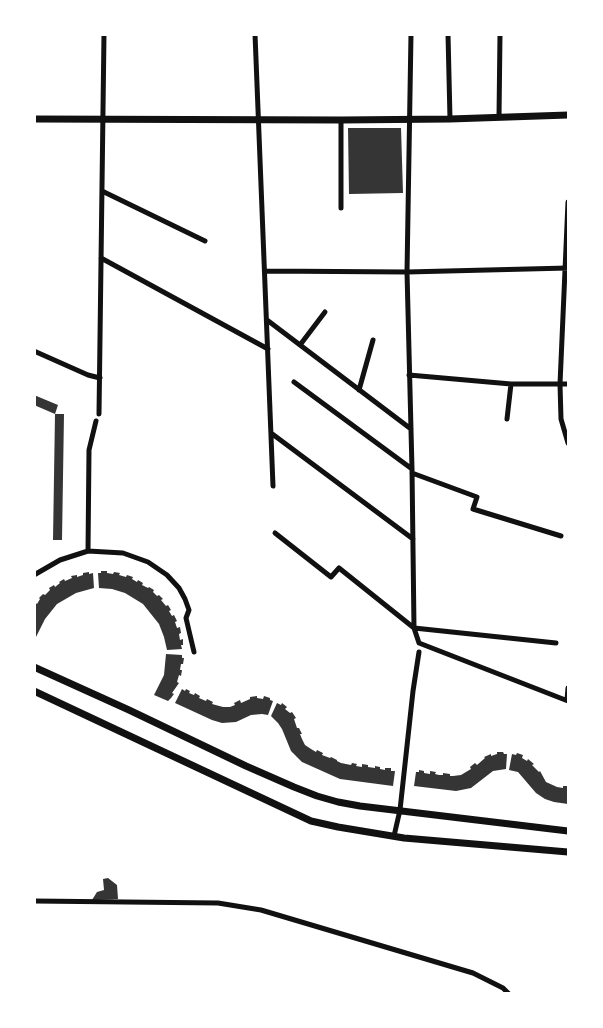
<!DOCTYPE html>
<html>
<head>
<meta charset="utf-8">
<style>
  body { margin:0 }
  #map { position:relative; width:603px; height:1028px; overflow:hidden; background:#fff; font-family:Cabin,sans-serif }
  canvas { display:block }
  .frame { position:absolute; inset:0; border:36px solid #fff; pointer-events:none }
</style>
</head>
<body>
<div id="map">
<canvas width="603" height="1028"></canvas>
<div class="frame"></div>
</div>
<script>
const g = document.querySelector('canvas').getContext('2d');
g.lineJoin = 'round';
function fillPath(path, color) {
  g.fillStyle = color;
  g.fill(path, 'evenodd');
}
function shape(rows) {
  const path = new Path2D();
  for (const r of rows) {
    path.moveTo(r[0], r[1]);
    for (let i = 2; i < r.length; i += 2) path.lineTo(r[i], r[i + 1]);
  }
  return path;
}
function strokePath(path, color, width, dash) {
  g.strokeStyle = color;
  g.lineWidth = width;
  g.lineCap = dash ? 'butt' : 'round';
  g.setLineDash(dash || []);
  g.stroke(path);
}
const building = shape([
  [348,128,401,128,403,193,349,194],
  [34,395,58,405,55,414,34,405],
  [55,414,64,414,62,540,53,540],
  [101,571,107,571,107,573,113,574,114,572,120,573,119,575,126,577,127,575,133,577,132,579,137,582,138,580,143,583,142,585,148,588,149,587,154,590,153,592,157,596,159,595,163,599,161,600,166,606,168,605,171,610,169,611,172,616,174,615,177,621,175,622,177,628,180,627,181,633,179,634,180,640,183,639,183,645,181,645,182,649,167,650,164,637,159,624,143,604,125,593,112,589,99,588,98,573,101,573],
  [89,572,89,574,93,573,94,588,76,593,57,604,45,619,34,641,34,602,37,604,40,599,39,598,43,594,45,595,50,590,49,588,54,585,55,587,60,583,59,582,64,579,65,581,72,578,71,576,77,575,77,577,83,575,83,573],
  [166,654,182,655,182,658,184,658,183,664,181,664,180,670,182,670,181,676,179,675,177,682,179,683,172,693,174,694,171,698,168,701,154,695,164,675],
  [182,689,185,691,186,689,190,691,189,693,194,695,195,693,200,696,199,698,206,701,207,699,213,702,212,704,223,707,230,707,235,705,234,703,240,700,241,703,250,699,250,697,257,696,257,698,263,699,264,696,270,698,270,700,273,701,268,715,262,714,251,715,236,722,222,723,212,720,175,703],
  [277,703,281,705,282,703,287,707,285,709,290,713,292,712,296,718,294,719,297,728,299,728,302,734,300,734,302,739,305,745,311,749,316,752,317,750,323,753,322,755,330,758,331,757,337,760,337,761,341,763,351,765,352,763,357,764,356,766,362,767,362,764,368,765,368,767,375,768,375,766,380,767,380,769,385,770,385,768,391,768,391,771,395,771,393,786,340,779,302,762,291,751,282,729,278,723,271,716],
  [497,752,503,752,504,754,507,754,506,769,493,771,471,788,456,791,414,786,416,772,419,772,419,770,424,771,424,773,430,774,430,771,436,772,435,774,439,775,443,775,443,773,450,774,450,776,453,776,461,775,471,769,470,767,475,763,477,765,485,758,484,757,491,754,491,756,497,754],
  [517,753,523,755,522,758,527,761,528,759,534,764,532,765,539,772,540,771,546,782,557,787,563,788,563,786,568,786,568,804,554,802,545,799,536,793,518,772,509,770,512,754,516,755],
  [108,878,117,885,118,899,92,900,97,892,104,890,103,879]
]);
const minor = shape([
  [255,34,273,486],
  [411,34,407,272,412,469,414,628,419,643,568,701],
  [448,34,450,119],
  [499,117,500,34],
  [102,191,205,241],
  [568,202,560,384,561,419,568,443],
  [341,208,341,120],
  [101,258,268,349],
  [265,271,407,272,568,268],
  [267,320,411,429],
  [300,345,325,312],
  [34,351,88,375,100,378],
  [409,375,511,384,568,384],
  [294,382,412,469],
  [359,390,373,340],
  [99,414,104,34],
  [507,419,511,384],
  [271,433,413,539],
  [412,473,477,497,473,509,561,536],
  [275,533,331,577,339,568,414,628,556,643],
  [88,551,89,450,96,421],
  [34,575,60,560,88,551,123,553,148,562,167,575,179,588,185,599,189,610,186,618,194,652],
  [567,700,568,688],
  [394,836,400,810,413,691,419,652],
  [34,901,218,903,261,910,473,973,503,988,509,994]
]);
const tertiary = shape([
  [34,119,341,120,450,119,568,115],
  [34,667,129,710,246,766,294,787,317,796,338,802,360,806,568,831],
  [34,691,311,821,338,827,404,838,568,852]
]);
fillPath(building, '#353535');
strokePath(minor, '#111', 5);
strokePath(tertiary, '#111', 7);
</script>
</body>
</html>
